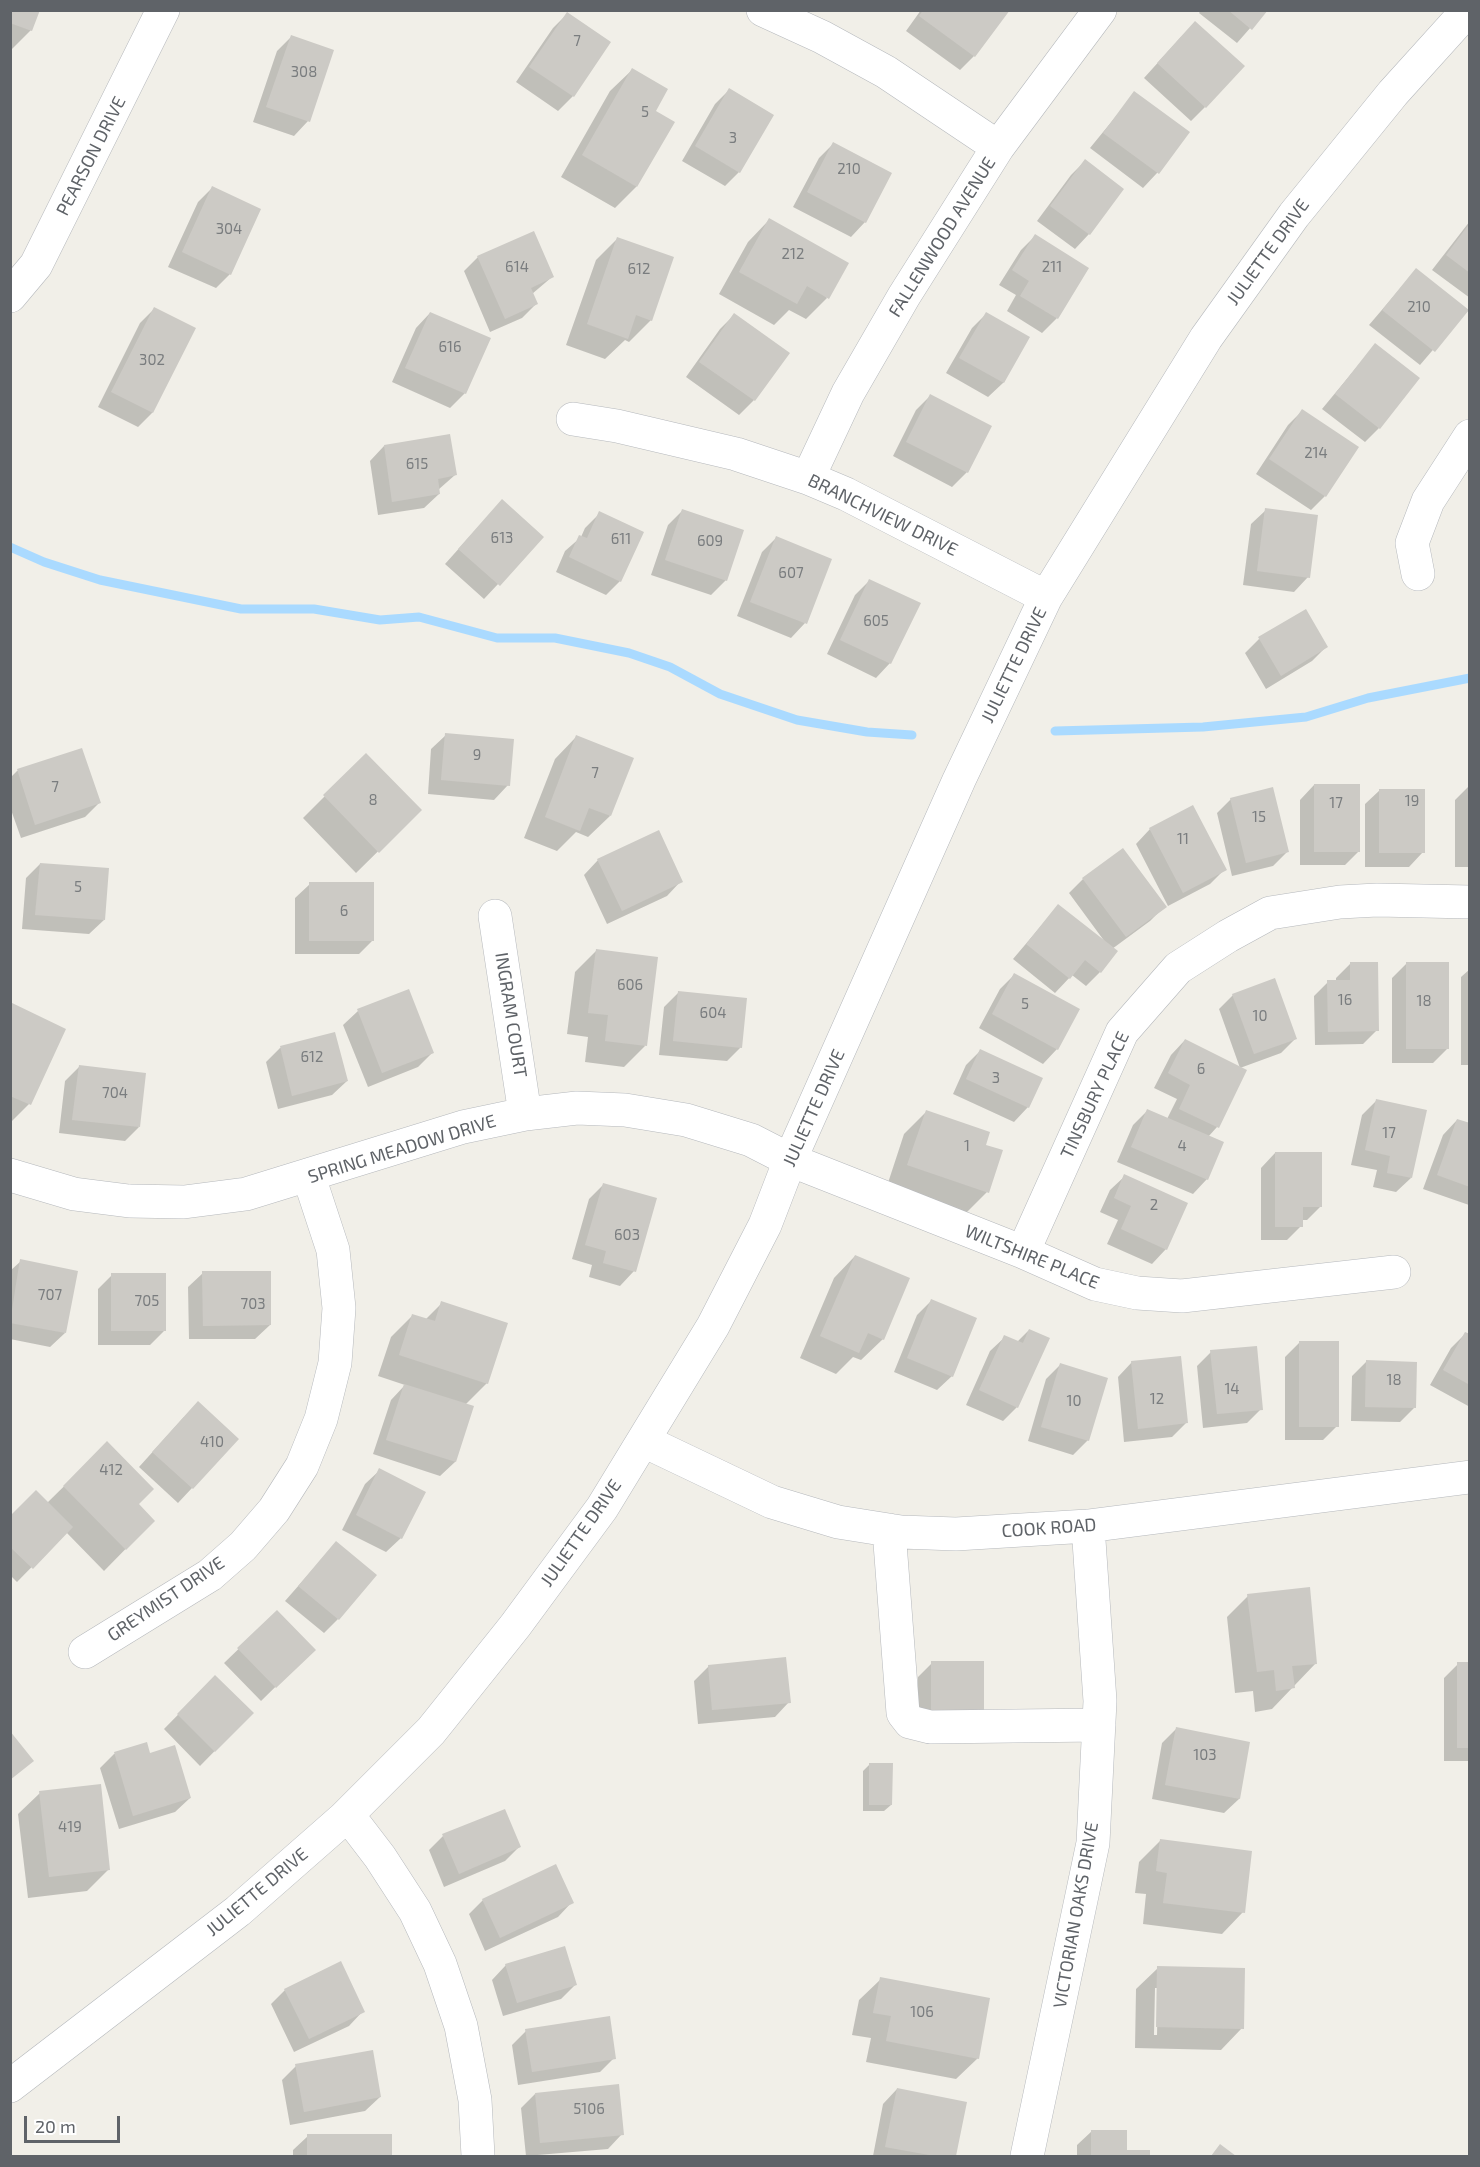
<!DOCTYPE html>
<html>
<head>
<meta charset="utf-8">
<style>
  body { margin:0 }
  #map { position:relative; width:1480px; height:2167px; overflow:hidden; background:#f1efe8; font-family:"Exo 2",sans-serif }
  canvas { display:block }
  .frame { position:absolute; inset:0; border:12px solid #5f6368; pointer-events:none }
  .scale { position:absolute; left:24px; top:2116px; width:96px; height:27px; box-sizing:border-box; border:3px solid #5f6368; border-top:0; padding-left:8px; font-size:18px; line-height:21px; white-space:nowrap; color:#5f6368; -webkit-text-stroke:4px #fff; paint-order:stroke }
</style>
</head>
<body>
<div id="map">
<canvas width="1480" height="2167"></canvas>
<div class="frame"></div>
<div class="scale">20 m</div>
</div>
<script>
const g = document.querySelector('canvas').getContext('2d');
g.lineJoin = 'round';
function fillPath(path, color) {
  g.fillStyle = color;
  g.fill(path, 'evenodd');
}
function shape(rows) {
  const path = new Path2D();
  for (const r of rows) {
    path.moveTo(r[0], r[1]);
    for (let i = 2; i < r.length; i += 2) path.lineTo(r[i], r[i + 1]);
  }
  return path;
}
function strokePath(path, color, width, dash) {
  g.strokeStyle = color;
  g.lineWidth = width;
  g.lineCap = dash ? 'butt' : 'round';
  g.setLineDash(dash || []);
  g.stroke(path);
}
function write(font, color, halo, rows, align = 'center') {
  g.font = font + ' "Exo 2",sans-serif';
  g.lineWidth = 5;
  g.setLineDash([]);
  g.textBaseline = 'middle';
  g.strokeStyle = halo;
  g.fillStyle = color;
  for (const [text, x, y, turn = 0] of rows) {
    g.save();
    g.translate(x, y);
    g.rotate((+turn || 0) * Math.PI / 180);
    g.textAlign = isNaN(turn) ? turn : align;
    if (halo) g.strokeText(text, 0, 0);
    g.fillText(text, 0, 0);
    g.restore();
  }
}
const shadow = shape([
  [10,10,31,30,10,51],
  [921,10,1008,10,974,56,960,70,906,31],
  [1201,10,1266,10,1237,43,1199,13],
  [567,14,609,42,573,96,558,111,516,82,553,28],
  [291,37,308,121,294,136,253,122,277,51],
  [1181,37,1205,107,1191,121,1144,78],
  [632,70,654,112,636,187,615,208,561,177,610,91],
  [729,90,739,172,725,186,682,161,715,104],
  [1135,93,1188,132,1157,173,1143,188,1090,148],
  [833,144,865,222,851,237,793,207,819,158],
  [1085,161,1122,189,1089,234,1075,249,1037,221,1071,175],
  [212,188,230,274,216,288,168,267,198,202],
  [769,220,827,298,806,319,789,310,774,325,719,294,748,242],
  [1470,221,1470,298,1432,270],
  [1035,236,1087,268,1057,318,1042,333,1007,311,1016,295,999,285,1021,250],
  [617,239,651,320,629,342,625,340,605,359,566,345,596,260],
  [478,257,552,277,532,294,536,304,522,318,490,332,464,271],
  [1416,270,1467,310,1420,365,1369,325],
  [154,309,194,329,152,413,138,427,98,407,140,323],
  [430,313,465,393,450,408,392,382,416,328],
  [986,314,1028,338,1003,383,988,397,946,373,972,328],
  [734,315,787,353,754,400,739,415,686,377,720,329],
  [1375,345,1379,428,1365,442,1322,409],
  [930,396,967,472,952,487,893,456,916,410],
  [1302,411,1325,496,1311,510,1256,474,1288,425],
  [384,446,455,475,438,490,439,494,424,508,378,515,370,461],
  [1266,510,1308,577,1294,592,1243,585,1251,524],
  [682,511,726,580,711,595,651,575,668,525],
  [600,513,620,581,606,595,556,572,565,551,581,537,585,528],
  [488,516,542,537,484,599,445,564],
  [776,538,830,560,805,623,791,638,737,616,762,552],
  [870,580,890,663,876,678,827,654,855,595],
  [1259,639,1326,647,1312,661,1266,689,1245,653],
  [446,735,508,785,494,800,428,794,431,749],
  [576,737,610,816,588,837,576,832,557,851,524,838,555,759],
  [81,749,99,803,85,817,21,838,10,807,10,778,17,771],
  [366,755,420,810,356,873,303,818],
  [1314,785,1359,851,1345,865,1300,865,1300,800],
  [1470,785,1470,867,1455,867,1455,800],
  [1380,790,1423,852,1409,867,1365,867,1365,804],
  [1231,799,1287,852,1273,866,1232,876,1217,813],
  [1150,829,1225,869,1210,884,1168,906,1136,844],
  [598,860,681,881,667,896,607,924,584,875],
  [40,864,104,920,89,934,22,929,26,878],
  [1083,879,1165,906,1150,921,1112,949,1100,972,1086,986,1072,975,1055,993,1013,959,1058,906,1105,942,1069,893],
  [310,884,373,940,359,954,295,954,295,898],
  [597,950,645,1046,624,1067,585,1062,588,1037,567,1034,575,972],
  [1407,963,1447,1049,1433,1063,1392,1063,1392,978],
  [1350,964,1377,1030,1363,1044,1315,1045,1314,996,1328,982,1336,981,1336,978],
  [1470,969,1470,1065,1461,1065,1461,977],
  [1014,975,1057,1049,1043,1064,979,1028,1000,989],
  [408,991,432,1053,418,1067,368,1087,343,1025,358,1011],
  [678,993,741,1047,727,1061,659,1055,664,1007],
  [1233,995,1295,1039,1281,1053,1240,1068,1219,1009],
  [10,1004,64,1030,29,1104,10,1123],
  [334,1033,347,1081,332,1095,278,1109,266,1062,280,1048],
  [1185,1040,1245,1071,1217,1127,1208,1137,1207,1179,1193,1194,1117,1162,1133,1125,1147,1111,1167,1119,1177,1099,1154,1088,1171,1055],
  [981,1050,1028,1107,1014,1122,953,1094,966,1065],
  [79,1067,139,1127,125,1141,59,1133,65,1081],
  [1376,1101,1411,1178,1396,1192,1373,1187,1377,1170,1351,1165,1362,1115],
  [926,1112,984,1146,987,1192,966,1213,887,1186,904,1134],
  [1457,1120,1470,1125,1469,1205,1423,1189,1443,1135],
  [1275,1153,1321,1206,1307,1220,1301,1220,1301,1226,1287,1240,1261,1240,1261,1168],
  [1125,1176,1166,1249,1152,1264,1107,1244,1118,1220,1100,1212,1110,1190],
  [603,1185,634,1271,620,1286,589,1277,592,1265,572,1259,589,1199],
  [855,1256,883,1339,861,1360,853,1357,836,1374,800,1358,834,1278],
  [21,1261,65,1333,50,1347,10,1339,10,1271],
  [203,1273,270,1325,255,1339,189,1339,188,1287],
  [112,1275,165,1330,150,1345,98,1345,98,1289],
  [931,1301,952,1376,937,1390,894,1372,917,1315],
  [442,1303,487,1383,465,1405,472,1407,455,1462,440,1476,373,1454,391,1400,405,1385,378,1376,391,1337,412,1316,425,1320],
  [1029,1330,1017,1407,1003,1421,966,1405,990,1351,1005,1337,1017,1342],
  [1465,1334,1470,1336,1470,1407,1430,1385,1451,1348],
  [1299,1343,1337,1426,1323,1440,1285,1440,1285,1357],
  [1211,1352,1261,1409,1247,1423,1203,1428,1197,1366],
  [1132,1362,1186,1423,1172,1437,1124,1442,1118,1377],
  [1366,1362,1414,1408,1400,1422,1351,1421,1352,1376],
  [1060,1365,1088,1440,1073,1455,1028,1441,1046,1379],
  [184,1417,192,1488,178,1503,139,1467],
  [107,1444,137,1504,153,1521,104,1571,66,1532,17,1582,10,1575,10,1518,47,1503],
  [380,1470,401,1538,386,1552,342,1530,365,1484],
  [336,1543,338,1619,324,1633,285,1601],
  [1248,1596,1316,1663,1272,1709,1255,1712,1253,1691,1235,1693,1227,1617],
  [277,1612,313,1650,261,1701,224,1663],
  [932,1663,982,1663,918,1727,918,1677],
  [1458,1664,1470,1664,1470,1761,1444,1761,1444,1678],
  [709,1666,789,1702,775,1717,698,1724,694,1681],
  [215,1677,252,1713,200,1766,164,1729],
  [1177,1728,1248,1743,1239,1799,1224,1813,1152,1799,1162,1743],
  [146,1744,149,1755,190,1798,175,1812,119,1829,100,1768,114,1754],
  [870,1764,891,1805,884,1811,863,1811,863,1771],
  [40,1793,109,1869,87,1891,28,1898,18,1814],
  [443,1836,519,1847,505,1861,444,1887,429,1850],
  [1160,1841,1243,1912,1222,1934,1143,1924,1146,1894,1135,1893,1139,1862],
  [483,1900,572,1902,558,1917,485,1951,469,1914],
  [506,1965,575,1985,561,1999,503,2016,492,1980],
  [1158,1968,1242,2028,1221,2050,1135,2048,1136,1989],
  [1155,1988,1158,1988,1157,2035,1154,2035],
  [881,1979,978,2058,956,2079,866,2062,871,2038,852,2035,859,2000],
  [285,1990,363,2011,349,2026,294,2052,271,2004],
  [526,2031,614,2058,600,2072,518,2085,512,2045],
  [296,2066,380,2097,365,2111,290,2125,282,2080],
  [897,2089,966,2103,955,2156,873,2156,883,2104],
  [535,2094,622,2134,608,2149,526,2156,521,2108],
  [1092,2131,1125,2151,1148,2151,1148,2156,1077,2156,1077,2145],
  [308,2136,390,2136,390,2156,293,2156,293,2150]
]);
const stream = shape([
  [10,547,44,562,100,580,241,609,314,609,380,620,419,617,497,638,555,638,629,653,670,667,720,694,797,720,867,732,912,735],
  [1055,731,1203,727,1306,717,1368,698,1470,678]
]);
const building = shape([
  [10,10,40,10,32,31,10,23],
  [923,10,1010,10,975,57,919,16],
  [1228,10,1268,10,1252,30],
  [567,12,611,42,574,97,529,67],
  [1195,21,1245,66,1206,108,1157,63],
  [291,35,334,50,310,122,266,107],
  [632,68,668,89,656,111,675,122,637,187,582,155],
  [729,88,774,115,740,173,695,146],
  [1134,91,1190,132,1159,174,1103,133],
  [833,142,892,173,866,223,807,192],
  [1085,159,1124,189,1090,235,1050,206],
  [212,186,261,209,231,275,182,252],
  [769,218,849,263,829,299,807,286,797,304,739,272],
  [1470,223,1470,273,1446,255],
  [534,231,554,277,531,288,538,304,505,319,477,256],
  [1035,234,1089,268,1058,319,1020,296,1029,281,1012,270],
  [617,237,674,257,652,321,636,315,628,339,587,324],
  [1416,268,1469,310,1435,352,1382,310],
  [154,307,196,328,153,413,111,392],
  [430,312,491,338,466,394,405,368],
  [986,312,1030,337,1004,383,959,358],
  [734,313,790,353,755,401,699,362],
  [1375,343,1420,378,1380,429,1335,394],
  [930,394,992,426,968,473,906,442],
  [1302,409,1359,447,1326,497,1269,459],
  [450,434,457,475,438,479,440,494,392,502,384,445],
  [502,499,544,537,500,586,458,549],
  [1265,508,1318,515,1310,578,1257,571],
  [682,509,744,530,727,581,665,560],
  [599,511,644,532,621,582,569,557,579,535,587,538],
  [776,536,832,559,807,624,750,602],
  [869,579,921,603,891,664,840,640],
  [1306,609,1328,647,1281,676,1258,637],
  [445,733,514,739,510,786,441,780],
  [576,735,634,758,611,816,589,808,580,831,545,817],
  [82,748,101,803,35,825,17,769],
  [366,753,422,810,379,853,323,795],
  [1314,784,1360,784,1360,852,1314,852],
  [1273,787,1289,852,1246,863,1230,798],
  [1379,789,1425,789,1425,853,1379,853],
  [1193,805,1227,870,1183,893,1149,828],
  [659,830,683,882,622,911,597,859],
  [1123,848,1167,907,1126,937,1082,878],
  [40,863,109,868,105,920,35,915],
  [309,882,374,882,374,941,309,941],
  [1058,904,1118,951,1101,973,1085,960,1070,979,1026,944],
  [596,949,658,957,647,1046,605,1041,608,1015,588,1013],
  [1350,962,1378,962,1379,1031,1328,1032,1327,980,1350,980],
  [1406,962,1449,962,1449,1049,1406,1049],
  [1014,973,1080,1009,1058,1050,992,1014],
  [1275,978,1297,1039,1254,1054,1232,994],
  [409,989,434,1053,382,1073,357,1009],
  [678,991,747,998,742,1048,673,1041],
  [10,1002,66,1029,31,1105,10,1096],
  [335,1032,348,1081,292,1096,280,1046],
  [1185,1039,1247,1070,1219,1128,1179,1109,1190,1085,1168,1073],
  [980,1049,1043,1078,1029,1108,966,1079],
  [79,1065,146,1073,140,1127,72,1120],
  [1376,1099,1427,1110,1412,1178,1387,1173,1390,1156,1365,1150],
  [1147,1109,1224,1142,1208,1180,1131,1147],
  [926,1110,990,1132,986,1145,1003,1150,989,1193,907,1165],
  [1457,1119,1470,1123,1470,1187,1437,1175],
  [1275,1152,1322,1152,1322,1207,1303,1207,1303,1227,1275,1227],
  [1124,1174,1188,1203,1167,1250,1121,1229,1131,1206,1114,1198],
  [603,1183,657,1198,636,1272,603,1263,606,1251,585,1245],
  [855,1255,910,1278,884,1340,868,1333,859,1353,820,1336],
  [20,1259,78,1271,66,1333,10,1323],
  [202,1271,271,1271,271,1325,203,1326],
  [111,1273,166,1273,166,1331,111,1331],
  [931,1299,977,1318,953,1377,907,1358],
  [441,1301,508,1323,488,1384,399,1355,412,1314,435,1321],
  [1029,1329,1050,1338,1018,1408,979,1390,1004,1335,1023,1343],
  [1465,1332,1470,1334,1470,1385,1443,1370],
  [1299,1341,1339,1341,1339,1427,1299,1427],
  [1257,1346,1263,1410,1217,1414,1210,1350],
  [1181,1356,1188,1423,1138,1429,1131,1361],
  [1366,1360,1417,1362,1416,1408,1365,1407],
  [1060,1363,1108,1378,1089,1441,1041,1427],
  [404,1384,474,1406,456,1462,386,1440],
  [198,1401,239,1439,193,1489,152,1452],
  [107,1441,154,1489,139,1504,155,1521,126,1550,63,1486],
  [379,1468,426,1492,402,1539,356,1515],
  [36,1490,73,1527,33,1569,10,1547,10,1516],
  [336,1541,377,1575,339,1620,298,1586],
  [1310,1587,1317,1664,1292,1666,1295,1688,1276,1691,1274,1670,1257,1672,1247,1594],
  [277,1610,316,1650,276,1688,237,1648],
  [786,1657,791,1703,712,1710,708,1665],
  [931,1661,984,1661,984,1714,931,1714],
  [1457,1662,1470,1662,1470,1748,1457,1748],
  [215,1675,254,1713,215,1752,177,1714],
  [1176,1727,1250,1742,1240,1799,1165,1785],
  [10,1731,34,1761,10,1780],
  [147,1742,150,1753,175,1745,191,1798,133,1816,114,1752],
  [869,1763,893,1763,892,1805,869,1805],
  [101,1784,110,1870,49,1877,39,1791],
  [505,1809,521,1847,459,1874,442,1834],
  [1160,1839,1252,1851,1245,1913,1163,1903,1167,1873,1156,1871],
  [556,1864,574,1903,500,1938,482,1899],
  [565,1946,577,1985,517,2003,505,1964],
  [341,1961,365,2012,309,2039,284,1989],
  [1157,1966,1245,1968,1244,2029,1156,2027],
  [880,1977,990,1998,979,2059,886,2041,891,2016,873,2013],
  [610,2016,616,2059,532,2072,525,2029],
  [373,2050,381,2097,304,2112,295,2064],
  [619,2084,624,2135,540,2143,535,2093],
  [897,2088,967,2102,956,2156,935,2156,885,2147],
  [1091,2130,1127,2130,1127,2150,1150,2150,1150,2156,1091,2156],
  [307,2134,392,2134,392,2156,307,2156],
  [1220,2144,1236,2156,1211,2156]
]);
const minor = shape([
  [763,10,822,37,886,72,998,147],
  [10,296,36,265,163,10],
  [573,419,617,426,736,454,808,478,846,494,1046,597],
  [808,478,848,393,904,296,998,147,1100,10],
  [1418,574,1412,543,1428,501,1470,436],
  [495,916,525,1114],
  [10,1175,74,1194,129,1201,184,1202,246,1194,463,1127,525,1114,577,1108,625,1110,686,1120,751,1140,790,1160,1023,1252,1095,1284,1137,1293,1182,1296,1394,1272],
  [1023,1252,1122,1032,1178,968,1228,936,1270,913,1340,902,1377,900,1470,902],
  [644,1441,772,1502,838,1522,901,1532,956,1534,1088,1526,1470,1477],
  [889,1530,903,1713,910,1722,930,1727,1099,1725],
  [85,1652,210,1575,243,1546,274,1510,302,1466,321,1419,335,1363,339,1308,333,1250,309,1177],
  [344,1818,354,1823,380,1857,415,1911,440,1964,461,2026,475,2100,478,2156],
  [10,2086,238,1911,344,1818,431,1731,515,1626,602,1508,713,1326,765,1225,790,1160,959,780,1046,597,1206,338,1294,215,1393,93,1468,10],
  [1027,2156,1093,1843,1100,1701,1088,1526]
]);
const numberNames = [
  ["7",577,41],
  ["308",304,72],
  ["5",645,112],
  ["3",733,138],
  ["210",849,169],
  ["304",229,229],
  ["212",793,254],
  ["614",517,267],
  ["211",1052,267],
  ["612",639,269],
  ["210",1419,307],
  ["616",450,347],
  ["302",152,360],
  ["214",1316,453],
  ["615",417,464],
  ["613",502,538],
  ["611",621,539],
  ["609",710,541],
  ["607",791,573],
  ["605",876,621],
  ["9",477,755],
  ["7",595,773],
  ["7",55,787],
  ["8",373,800],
  ["19",1412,801],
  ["17",1336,803],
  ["15",1259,817],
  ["11",1183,839],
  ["5",78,887],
  ["6",344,911],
  ["606",630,985],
  ["16",1345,1000],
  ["18",1424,1001],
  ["5",1025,1004],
  ["604",713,1013],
  ["10",1260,1016],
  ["612",312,1057],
  ["6",1201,1069],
  ["3",996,1078],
  ["704",115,1093],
  ["17",1389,1133],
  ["1",967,1146],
  ["4",1182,1146],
  ["2",1154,1205],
  ["603",627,1235],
  ["707",50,1295],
  ["705",147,1301],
  ["703",253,1304],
  ["18",1394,1380],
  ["14",1232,1389],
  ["12",1157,1399],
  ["10",1074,1401],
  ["410",212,1442],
  ["412",111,1470],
  ["103",1205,1755],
  ["419",70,1827],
  ["106",922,2012],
  ["5106",589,2109]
];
const streetNames = [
  ["PEARSON DRIVE",91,156,-63],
  ["FALLENWOOD AVENUE",942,237,-58],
  ["JULIETTE DRIVE",1268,252,-54],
  ["BRANCHVIEW DRIVE",883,515,26],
  ["JULIETTE DRIVE",1014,665,-64],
  ["INGRAM COURT",511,1015,81],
  ["TINSBURY PLACE",1095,1095,-65],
  ["JULIETTE DRIVE",814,1108,-66],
  ["SPRING MEADOW DRIVE",402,1149,-17],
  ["WILTSHIRE PLACE",1032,1257,22],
  ["COOK ROAD",1049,1528,-4],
  ["JULIETTE DRIVE",581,1533,-55],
  ["GREYMIST DRIVE",166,1599,-34],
  ["JULIETTE DRIVE",257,1892,-40],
  ["VICTORIAN OAKS DRIVE",1076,1915,-80]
];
fillPath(shadow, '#0003');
strokePath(stream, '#aadaff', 9);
fillPath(building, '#cccac5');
strokePath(minor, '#b5b8bc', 34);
strokePath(minor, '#fff', 33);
write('15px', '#7a7d7f', null, numberNames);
write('18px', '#5f6368', '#fff', streetNames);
</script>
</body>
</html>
